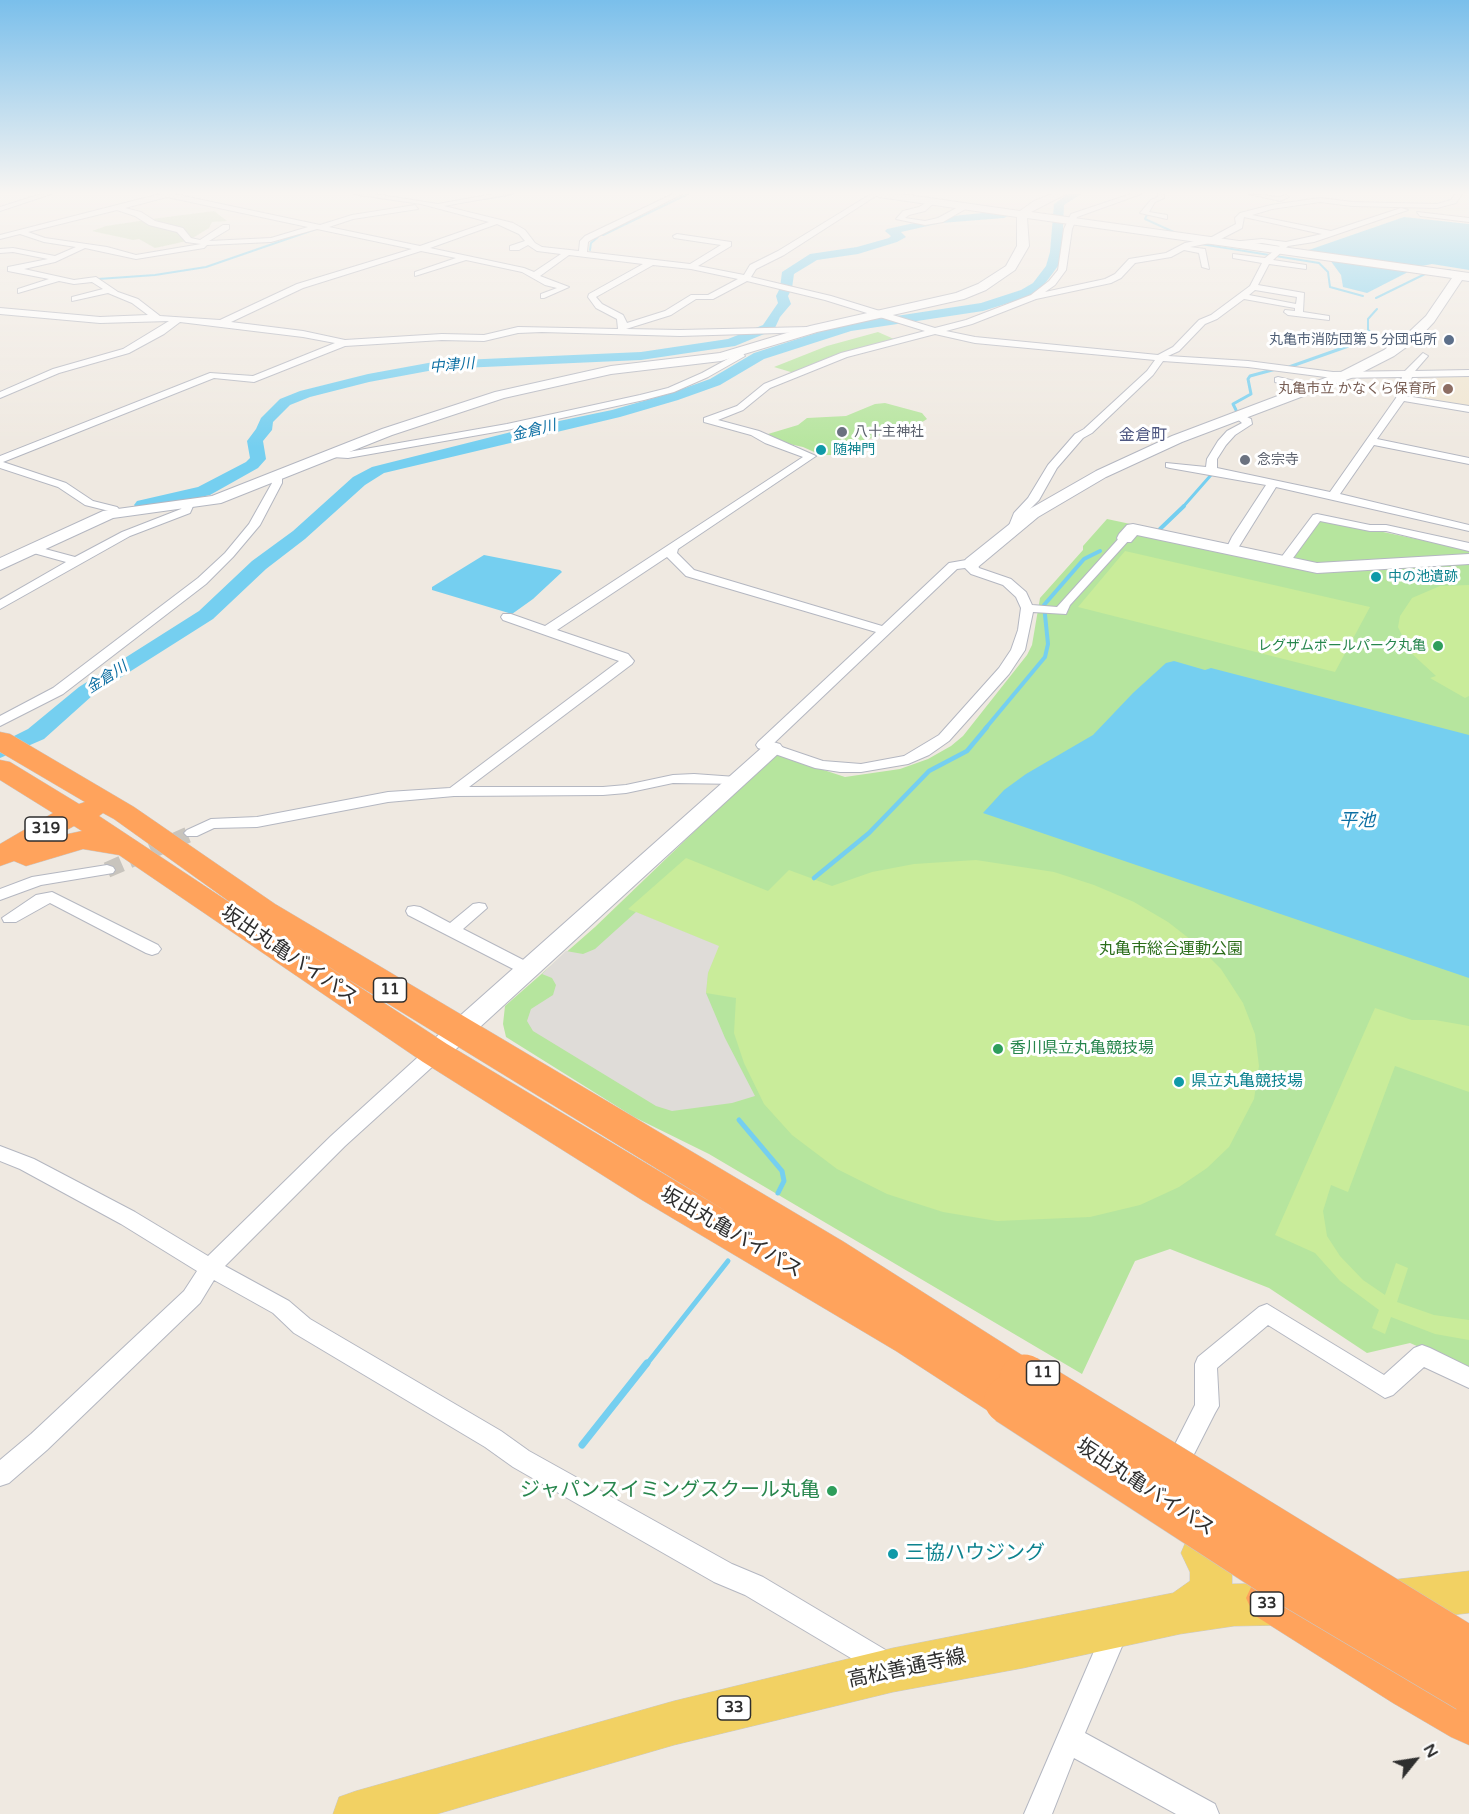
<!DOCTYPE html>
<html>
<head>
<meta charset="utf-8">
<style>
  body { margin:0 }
  #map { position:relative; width:1469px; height:1814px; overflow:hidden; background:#efe9e1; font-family:"Varela Round",sans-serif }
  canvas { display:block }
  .north { position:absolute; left:1385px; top:1730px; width:60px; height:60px; -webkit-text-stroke:4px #fff; paint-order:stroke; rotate:60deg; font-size:16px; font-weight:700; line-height:24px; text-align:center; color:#2e2e2e }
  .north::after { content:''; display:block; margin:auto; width:21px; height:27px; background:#2e2e2e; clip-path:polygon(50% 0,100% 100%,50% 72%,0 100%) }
</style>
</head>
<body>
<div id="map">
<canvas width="1469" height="1814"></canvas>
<div class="north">N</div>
</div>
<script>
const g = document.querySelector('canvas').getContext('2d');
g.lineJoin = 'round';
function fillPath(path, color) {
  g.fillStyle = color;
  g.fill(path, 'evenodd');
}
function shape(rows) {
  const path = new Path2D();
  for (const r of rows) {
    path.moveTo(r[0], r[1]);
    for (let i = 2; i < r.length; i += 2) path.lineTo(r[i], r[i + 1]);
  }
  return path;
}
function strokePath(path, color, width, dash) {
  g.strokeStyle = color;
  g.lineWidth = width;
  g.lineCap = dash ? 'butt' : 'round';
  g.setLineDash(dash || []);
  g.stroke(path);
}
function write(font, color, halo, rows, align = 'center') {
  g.font = font + ' "Varela Round","Noto Sans JP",sans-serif';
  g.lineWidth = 6;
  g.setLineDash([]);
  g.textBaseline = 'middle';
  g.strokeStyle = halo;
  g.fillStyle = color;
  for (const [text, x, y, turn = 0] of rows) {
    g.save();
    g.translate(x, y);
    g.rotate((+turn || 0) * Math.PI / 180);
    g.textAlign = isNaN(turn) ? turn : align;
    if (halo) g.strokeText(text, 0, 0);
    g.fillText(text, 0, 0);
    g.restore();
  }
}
const education = shape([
  [1469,374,1469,408,1419,400,1439,375]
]);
const green = shape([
  [878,332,894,339,849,352,794,373,774,367,827,346],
  [885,403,922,413,927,419,904,434,891,430,877,437,864,440,866,445,851,444,836,455,821,455,803,447,780,442,768,434,798,425,807,418,846,416,875,404],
  [1107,519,1290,558,1321,519,1469,550,1469,1369,1410,1343,1367,1353,1269,1288,1170,1249,1135,1261,1082,1374,709,1154,634,1117,506,1037,503,1024,505,1006,595,927,775,754,845,777,900,769,928,759,951,746,963,736,1027,655,1032,645,1040,598,1083,550,1083,546]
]);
const cemetery = shape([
  [214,211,227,221,212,222,209,228,191,239,183,229,152,219],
  [146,220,177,231,187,241,155,248,139,239,133,240,92,231,106,226]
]);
const pitch = shape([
  [1125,551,1370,607,1335,672,1078,607],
  [1469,585,1469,696,1465,698,1430,678,1436,676,1410,652,1398,627,1400,616,1412,598,1440,586],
  [686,858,768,891,789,870,832,886,872,872,914,864,976,860,1054,872,1094,885,1134,902,1168,922,1195,943,1221,969,1243,1003,1255,1034,1259,1066,1254,1099,1229,1147,1207,1168,1179,1187,1140,1205,1090,1217,997,1221,943,1212,887,1194,837,1169,792,1135,764,1104,744,1063,734,1033,736,998,706,993,708,973,718,946,628,909],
  [1375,1008,1412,1020,1435,1020,1469,1026,1469,1092,1395,1066,1348,1192,1331,1185,1323,1211,1327,1236,1340,1256,1363,1280,1385,1295,1396,1263,1408,1268,1397,1302,1434,1315,1469,1320,1469,1340,1435,1334,1391,1317,1385,1334,1372,1328,1379,1310,1340,1281,1315,1253,1275,1235]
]);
const plaza = shape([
  [636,912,719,946,708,973,706,993,725,1038,755,1096,732,1103,672,1111,656,1106,533,1031,527,1021,531,1009,553,995,556,985,552,978,542,974,566,951,583,954,595,949]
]);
const water = shape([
  [1404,217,1469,224,1469,270,1432,264,1417,267,1303,252],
  [1330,260,1410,271,1367,293,1343,287,1341,275],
  [484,555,560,570,562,572,533,599,512,614,432,590,432,587],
  [1174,661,1205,670,1211,668,1469,735,1469,978,983,813,1004,790,1026,774,1093,735,1133,693,1166,663]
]);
const streamFar5 = shape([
  [485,199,513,194],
  [1149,210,1145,219,1176,233],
  [603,235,688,194],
  [1201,244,1319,263,1328,272,1330,287,1363,296],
  [590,250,591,243,598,237],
  [1432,270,1450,270],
  [98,279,155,275,206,267,316,229],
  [1376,298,1425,274],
  [1368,333,1368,319,1377,309]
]);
const streamFar4 = shape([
  [1289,367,1357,343,1369,331],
  [1236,410,1233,404,1251,394,1248,379,1250,376,1276,369],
  [1182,508,1211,475]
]);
const streamFar3 = shape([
  [1160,529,1184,506],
  [985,729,1045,657,1048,644,1044,605,1084,559,1100,551]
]);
const streamFar2 = shape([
  [814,878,869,833,929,771,967,751,987,727]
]);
const streamFar1 = shape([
  [739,1120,782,1171,784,1181,778,1193],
  [646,1365,728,1261]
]);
const stream = shape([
  [582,1445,647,1363]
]);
const river = shape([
  [1068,194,1081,194,1064,205,1062,252,1058,266,1041,289,1031,296,983,311,851,331,764,359,720,385,678,400,620,417,384,473,365,485,305,539,266,569,213,619,93,695,44,739,0,758,0,743,28,729,79,687,199,611,252,561,293,531,353,477,372,467,535,426,612,410,668,394,710,379,754,353,844,324,981,303,1021,290,1033,283,1046,266,1050,252,1054,204,1068,194],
  [988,209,1008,213,1010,215,1004,218,941,223,901,232,906,237,897,242,858,254,817,260,794,274,792,288,788,296,791,304,780,317,774,330,735,346,641,360,439,369,369,382,310,397,290,405,273,422,272,430,263,441,266,459,258,468,210,495,143,510,137,509,134,505,137,501,198,487,246,462,250,458,247,441,256,429,261,418,280,399,300,391,368,374,439,361,641,352,728,339,763,325,778,303,776,296,780,288,782,272,810,254,857,247,889,238,891,236,885,231,887,229,941,217,983,213,984,210,988,209]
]);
const streetTunnel = shape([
  [107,870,192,833]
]);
const street = shape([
  [41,194,51,194,0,211,0,207,41,194],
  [160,194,174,194,320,225,352,215,415,205,418,209,353,219,329,227,420,246,489,222,421,204,353,194,374,194,438,204,493,194,511,194,444,206,513,223,525,230,535,243,542,247,579,251,580,241,585,236,673,194,682,194,591,240,588,242,587,252,690,264,721,245,674,238,673,236,677,234,731,242,731,246,698,266,744,275,750,265,778,251,871,194,879,194,784,255,756,269,751,277,831,296,935,328,966,320,1031,295,1049,281,1058,270,1064,229,1071,214,1131,194,1141,194,1077,217,1072,229,1066,270,1055,285,1045,292,1105,279,1115,274,1129,259,1166,253,1185,243,1210,238,1236,224,1235,218,1240,213,1271,205,1320,198,1352,202,1437,204,1451,200,1455,194,1462,194,1456,203,1437,208,1352,206,1320,202,1272,209,1252,215,1331,231,1401,208,1408,210,1314,242,1288,246,1273,260,1306,265,1306,269,1269,264,1258,285,1304,293,1303,312,1329,316,1329,320,1288,315,1284,312,1285,310,1295,311,1295,308,1244,299,1217,319,1205,324,1179,351,1168,356,1248,361,1333,372,1405,371,1423,353,1428,356,1415,371,1469,370,1469,376,1412,377,1406,396,1469,406,1469,412,1404,401,1377,439,1469,458,1469,464,1374,445,1340,494,1469,525,1469,531,1276,487,1235,553,1227,553,1225,551,1232,537,1266,485,1170,468,1166,467,1166,463,1206,467,1207,459,1218,441,1227,431,1242,423,1234,416,1239,413,1251,419,1252,424,1235,435,1226,445,1217,459,1217,468,1330,492,1396,398,1402,377,1333,378,1248,367,1163,361,1153,375,1092,433,1083,438,1057,468,1039,500,1025,514,1018,530,1010,530,1008,528,1014,513,1028,498,1048,465,1075,434,1084,429,1147,371,1155,360,975,343,935,334,847,357,770,388,743,410,718,420,759,431,816,456,678,549,677,553,694,570,882,626,949,563,972,559,976,560,979,568,1011,579,1026,592,1032,605,1057,607,1121,536,1129,536,1129,540,1070,605,1066,614,1033,612,1025,650,1009,674,949,741,929,755,908,764,861,772,840,772,815,768,758,748,756,745,758,742,876,632,686,576,667,557,557,630,628,654,634,661,632,664,469,787,603,787,626,785,673,775,694,774,736,777,743,781,741,784,673,783,626,793,603,795,454,796,388,802,257,827,214,828,197,836,187,836,184,833,187,830,211,819,257,817,388,792,450,788,619,661,503,620,501,617,503,614,511,614,545,626,803,457,765,443,751,435,704,422,704,418,737,406,764,384,841,353,925,331,825,300,747,281,713,299,696,299,671,315,626,329,680,330,809,327,813,330,812,332,680,336,542,332,518,333,484,341,442,340,345,346,254,382,214,378,3,462,66,483,93,501,117,507,123,513,117,516,109,511,85,505,58,487,0,468,0,456,210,373,253,376,335,343,303,337,180,322,164,334,129,353,59,373,0,398,0,392,53,369,123,349,169,321,100,323,0,314,0,308,100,317,148,315,132,303,108,293,72,301,72,297,103,289,92,282,74,284,59,281,18,293,18,289,49,279,8,271,8,267,48,259,13,252,0,253,0,249,13,248,55,256,76,247,44,242,20,234,0,239,0,235,160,194],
  [167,197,308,227,271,238,209,241,229,229,229,225,223,225,200,240,191,238,183,228,155,221,141,212,125,208,167,197],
  [117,210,135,216,149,225,177,232,186,242,201,244,136,255,107,247,45,238,28,232,117,210],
  [1244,217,1322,234,1286,242,1262,239,1230,242,1230,246,1233,246,1262,243,1280,246,1265,258,1233,254,1233,258,1262,263,1250,286,1211,315,1199,320,1173,347,1158,355,975,337,946,331,972,324,1036,299,1111,283,1121,278,1135,263,1171,257,1184,250,1199,253,1202,267,1209,269,1205,249,1190,247,1215,242,1242,228,1244,217],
  [497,224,519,234,525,241,510,246,510,250,519,250,528,245,537,251,561,254,534,272,524,268,430,248,497,224],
  [317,229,412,249,297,284,220,320,160,316,138,299,118,292,96,277,74,280,24,269,55,262,85,248,136,259,204,248,207,245,271,242,317,229],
  [421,251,456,258,415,272,415,276,466,260,522,272,545,285,557,288,541,294,541,298,544,298,569,287,540,276,569,255,643,264,589,294,588,297,596,308,617,319,618,329,518,327,484,335,442,334,345,340,303,331,231,322,303,288,421,251],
  [653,265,691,269,738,279,708,295,691,295,665,311,627,323,623,315,602,304,596,297,653,265],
  [1255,290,1297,297,1296,304,1249,295,1255,290],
  [965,568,971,574,1003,585,1016,597,1021,608,1018,630,1011,650,999,668,939,735,904,756,861,764,823,761,773,744,957,569,965,568],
  [1158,194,1164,194,1164,198,1155,202,1149,212,1167,215,1167,219,1140,213,1151,200,1158,197,1158,194],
  [1249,194,1280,197,1286,195,1289,197,1280,201,1249,194],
  [931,200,935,202,925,211,909,215,905,218,925,221,938,218,962,205,969,207,943,222,925,225,896,219,903,211,919,207,931,200],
  [1417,212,1469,218,1469,222,1420,216,1417,212],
  [735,351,741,351,745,356,708,377,674,392,644,400,507,430,348,458,332,457,327,454,332,451,348,452,507,424,640,395,668,388,702,373,735,355,735,351],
  [1278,377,1315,386,1317,388,1312,391,1275,382,1275,378,1278,377],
  [277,473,282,476,282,483,260,525,233,557,206,584,63,694,0,726,0,716,53,688,198,578,225,553,249,524,272,483,272,476,277,473],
  [188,501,194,504,190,513,130,536,0,609,0,600,66,562,30,552,30,548,34,546,75,557,122,532,181,509,184,502,188,501],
  [1317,514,1370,525,1386,525,1469,543,1469,551,1386,531,1370,531,1320,521,1288,565,1280,565,1280,559,1313,515,1317,514],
  [107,865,113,867,115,870,113,873,41,885,0,900,0,889,32,877,107,865],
  [52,892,158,945,161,949,158,953,152,955,146,953,50,903,16,922,4,922,2,918,36,895,52,892],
  [479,903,485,904,487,908,463,929,535,966,538,970,535,974,523,974,408,915,406,911,408,907,414,906,420,907,450,923,473,904,479,903],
  [435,1047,442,1048,444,1053,442,1058,345,1146,225,1266,289,1301,310,1319,501,1431,529,1451,732,1564,763,1577,894,1655,898,1664,894,1673,885,1677,876,1673,745,1595,714,1582,513,1467,485,1447,294,1333,273,1313,214,1280,200,1303,47,1450,9,1483,0,1486,0,1460,31,1434,184,1291,197,1271,121,1224,20,1169,0,1161,0,1146,34,1159,135,1212,208,1256,331,1136,428,1048,435,1047],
  [1267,1304,1384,1375,1414,1348,1422,1345,1430,1348,1469,1367,1469,1388,1424,1367,1393,1395,1385,1398,1268,1325,1217,1368,1219,1406,1215,1413,1188,1466,1180,1469,1172,1466,1168,1458,1195,1405,1195,1364,1198,1357,1259,1307,1267,1304],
  [1116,1617,1125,1621,1129,1630,1085,1733,1215,1804,1219,1814,1176,1814,1074,1758,1052,1814,1024,1814,1107,1621,1116,1617]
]);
const secondary = shape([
  [874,194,901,194,1020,211,1034,201,1052,194,1066,194,1031,212,1469,273,1469,281,1462,280,1434,322,1419,338,1394,356,1351,378,1182,442,1106,477,1038,517,978,567,972,568,966,567,963,563,966,559,1026,511,1096,471,1172,436,1341,372,1384,350,1409,332,1426,316,1452,278,1027,218,1029,246,1015,270,986,290,964,299,817,332,721,361,611,374,504,398,392,435,221,503,113,518,0,570,0,558,103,511,212,496,382,429,495,392,611,366,720,353,810,326,956,293,978,284,1006,266,1017,246,1017,217,879,197,874,194],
  [1133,524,1317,563,1469,554,1469,564,1317,573,1137,535,1131,542,1119,542,1117,538,1119,534,1127,525,1133,524],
  [773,742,780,744,783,748,780,752,444,1060,435,1062,426,1060,422,1053,426,1046,766,744,773,742]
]);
const primary = shape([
  [1202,1533,1217,1539,1232,1570,1232,1584,1286,1583,1301,1589,1307,1604,1301,1619,1286,1625,1234,1626,1180,1634,1023,1668,893,1692,674,1745,437,1814,333,1814,339,1797,356,1791,674,1701,893,1648,1173,1593,1190,1581,1190,1572,1181,1553,1187,1539,1202,1533],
  [1469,1571,1469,1613,1391,1622,1376,1616,1370,1601,1376,1586,1391,1580,1469,1571]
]);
const highway = shape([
  [0,732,10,734,134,807,275,904,844,1242,1039,1366,1046,1379,1039,1392,1029,1396,1031,1400,1025,1414,1009,1419,993,1414,896,1351,642,1200,423,1062,119,855,83,849,26,866,14,861,0,866,0,844,53,813,0,780,0,760,10,762,79,804,85,802,0,752,0,732],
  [103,813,114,819,244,912,99,816,103,813],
  [74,826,82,831,54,837,74,826],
  [266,926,351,981,729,1213,447,1044,266,926],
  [1271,1574,1288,1581,1469,1690,1469,1745,1451,1737,1393,1703,1254,1615,1246,1598,1254,1581,1271,1574]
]);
const highwayBridge = shape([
  [1024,1379,1469,1652],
  [1009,1400,1272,1571,1469,1688]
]);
const markers = [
  [1449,340,6,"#5c6f8a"],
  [1448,389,6,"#8d6e63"],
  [842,432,6,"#6b7280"],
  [821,450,6,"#0f9aa8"],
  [1245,460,6,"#6b7280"],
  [1376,577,6,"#0f9aa8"],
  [1438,646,6,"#2e9e5b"],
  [998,1049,6,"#2e9e5b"],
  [1179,1082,6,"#0f9aa8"],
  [832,1491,6,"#2e9e5b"],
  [893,1554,6,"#0f9aa8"]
];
const farServicenames = [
  ["丸亀市消防団第５分団屯所",1437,340]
];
const farEducationnames = [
  ["丸亀市立 かなくら保育所",1436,389]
];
const farWorshipnames = [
  ["八十主神社",854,432],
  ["念宗寺",1257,460]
];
const farCulturenames = [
  ["随神門",833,450],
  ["中の池遺跡",1388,577]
];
const farLeisurenames = [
  ["レグザムボールパーク丸亀",1426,646]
];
const farWaternames = [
  ["中津川",452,366,-5],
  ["金倉川",534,431,-14],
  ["金倉川",107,678,-33]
];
const shields = [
  [46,829,42],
  [390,990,33],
  [1043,1373,33],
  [1267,1604,33],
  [734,1708,33]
];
const shieldNames = [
  ["319",46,829],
  ["11",390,990],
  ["11",1043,1373],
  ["33",1267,1604],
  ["33",734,1708]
];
const farQuarternames = [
  ["金倉町",1143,436]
];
const parkNames = [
  ["丸亀市総合運動公園",1171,950]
];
const leisureNames = [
  ["香川県立丸亀競技場",1010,1049]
];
const cultureNames = [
  ["県立丸亀競技場",1191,1082]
];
const waterNames = [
  ["平池",1357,821]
];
const nearStreetnames = [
  ["坂出丸亀バイパス",289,956,34],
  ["坂出丸亀バイパス",731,1233,30],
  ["坂出丸亀バイパス",1145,1488,33],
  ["高松善通寺線",907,1669,-12]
];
const nearLeisurenames = [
  ["ジャパンスイミングスクール丸亀",820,1491]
];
const nearCulturenames = [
  ["三協ハウジング",905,1554]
];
fillPath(education, '#f0e6d1');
fillPath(green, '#b6e59e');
fillPath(cemetery, '#c8d9b8');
fillPath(pitch, '#c9ec9a');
fillPath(plaza, '#dfdcd8');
fillPath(water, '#75cff0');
strokePath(streamFar5, '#75cff0', 2);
strokePath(streamFar4, '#75cff0', 3);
strokePath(streamFar3, '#75cff0', 4);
strokePath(streamFar2, '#75cff0', 4.5);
strokePath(streamFar1, '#75cff0', 5);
strokePath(stream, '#75cff0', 7);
fillPath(river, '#75cff0');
strokePath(streetTunnel, '#c8c4bd', 16, [16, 8]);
strokePath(street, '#b4b7c1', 2);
strokePath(secondary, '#b4b7c1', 2);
strokePath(primary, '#c9c9c9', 1);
strokePath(highway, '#c9c9c9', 1);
fillPath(street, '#fff');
fillPath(secondary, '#fff');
fillPath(primary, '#f2d163');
fillPath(highway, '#ffa35c');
strokePath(highwayBridge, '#c9c9c9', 50, []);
strokePath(highwayBridge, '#ffa35c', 49);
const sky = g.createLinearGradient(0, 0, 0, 448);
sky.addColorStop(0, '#7abfeb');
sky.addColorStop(0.43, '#f8f5f2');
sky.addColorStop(1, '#f8f5f200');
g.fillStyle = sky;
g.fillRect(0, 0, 1469, 448);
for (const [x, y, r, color] of markers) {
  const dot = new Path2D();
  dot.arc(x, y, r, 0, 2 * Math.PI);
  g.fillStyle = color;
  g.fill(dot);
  strokePath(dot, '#fff', 2);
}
write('14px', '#4e5e75', '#fff', farServicenames, 'right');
write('14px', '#785e54', '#fff', farEducationnames, 'right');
write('14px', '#5b616d', '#fff', farWorshipnames, 'left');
write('14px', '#0d838f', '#fff', farCulturenames, 'left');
write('14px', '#27864d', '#fff', farLeisurenames, 'right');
write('italic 15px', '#0d6fa3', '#fff', farWaternames);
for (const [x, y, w] of shields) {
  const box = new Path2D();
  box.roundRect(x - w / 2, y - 12, w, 24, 4.5);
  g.fillStyle = '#fff';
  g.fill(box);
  strokePath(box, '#2e2e2e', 1.5);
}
write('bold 15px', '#2e2e2e', null, shieldNames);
write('16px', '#4d5680', '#fff', farQuarternames);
write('16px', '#2c6e1b', '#fff', parkNames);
write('16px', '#27864d', '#fff', leisureNames, 'left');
write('16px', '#0d838f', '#fff', cultureNames, 'left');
write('italic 18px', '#0d6fa3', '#fff', waterNames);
write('20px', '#2e2e2e', '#fff', nearStreetnames);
write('20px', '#27864d', '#fff', nearLeisurenames, 'right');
write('20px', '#0d838f', '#fff', nearCulturenames, 'left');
</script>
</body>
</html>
